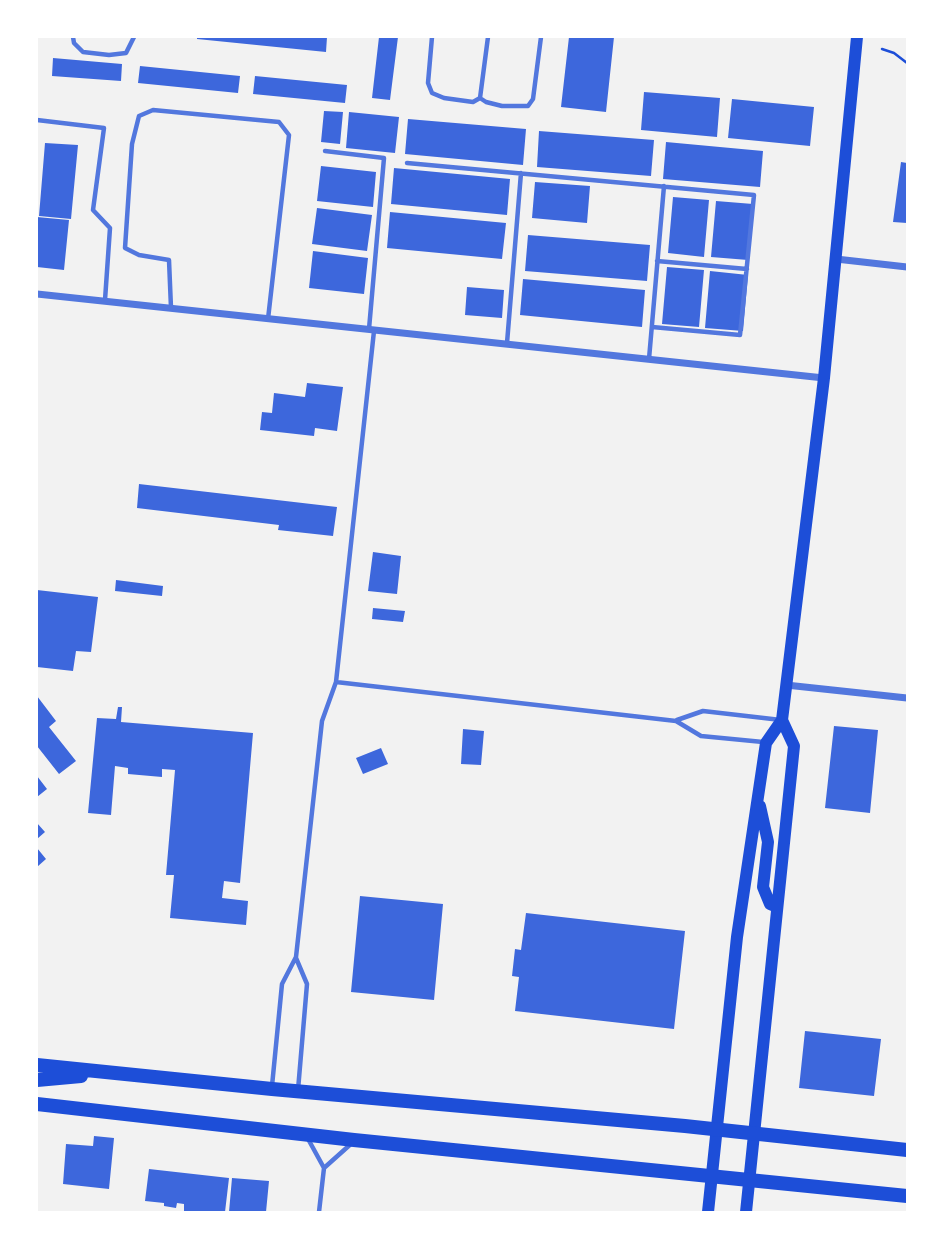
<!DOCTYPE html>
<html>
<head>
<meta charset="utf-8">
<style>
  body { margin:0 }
  #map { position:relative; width:944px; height:1249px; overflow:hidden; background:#f2f2f2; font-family:Figtree,sans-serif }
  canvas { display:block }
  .frame { position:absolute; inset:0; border:38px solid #fff; pointer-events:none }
</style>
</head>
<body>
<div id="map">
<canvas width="944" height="1249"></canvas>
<div class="frame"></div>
</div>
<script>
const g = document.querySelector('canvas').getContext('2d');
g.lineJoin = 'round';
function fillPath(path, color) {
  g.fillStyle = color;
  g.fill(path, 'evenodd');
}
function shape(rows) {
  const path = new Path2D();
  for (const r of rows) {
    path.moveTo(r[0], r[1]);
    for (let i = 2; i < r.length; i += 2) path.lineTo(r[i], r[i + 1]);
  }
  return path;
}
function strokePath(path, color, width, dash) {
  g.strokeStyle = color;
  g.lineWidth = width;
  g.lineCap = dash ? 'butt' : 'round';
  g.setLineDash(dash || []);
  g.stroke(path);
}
const building = shape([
  [197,37,327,37,326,52,197,39],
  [379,37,398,37,390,100,372,98],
  [569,37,614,37,606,112,561,107],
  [53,58,122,64,121,81,52,76],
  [140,66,240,76,238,93,138,83],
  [255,76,347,85,345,103,253,94],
  [644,92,720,98,717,137,641,130],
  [732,99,814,107,810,146,728,138],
  [324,111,343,112,340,144,321,142],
  [349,112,399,117,395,153,346,148],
  [408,119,526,129,523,165,405,154],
  [539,131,654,140,651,176,537,167],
  [666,142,763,151,760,187,663,179],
  [45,143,78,145,71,219,39,216],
  [901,162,907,163,907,223,893,222],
  [321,166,376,172,373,207,317,201],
  [394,168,510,179,507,215,391,204],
  [535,182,590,186,587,223,532,218],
  [673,197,709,200,704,257,668,253],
  [716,201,753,204,748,260,711,257],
  [317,208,372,215,367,251,312,244],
  [390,212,506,223,502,259,387,248],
  [37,217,69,220,64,270,37,267],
  [528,235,650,245,647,281,525,271],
  [313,251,368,258,364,294,309,288],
  [667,267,704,270,699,327,662,324],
  [710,271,748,275,743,331,705,328],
  [523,279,645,290,642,327,520,315],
  [467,287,504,290,502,318,465,315],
  [307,383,343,387,337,431,315,428,314,436,260,430,262,412,272,413,274,393,305,397],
  [139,484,337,507,333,536,278,530,279,525,137,508],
  [373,552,401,556,397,594,368,591],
  [116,580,163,586,162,596,115,591],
  [37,590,98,597,91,652,76,651,73,671,37,667],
  [373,608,405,611,403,622,372,619],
  [37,696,56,721,49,727,76,761,59,774,37,746],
  [118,707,122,707,121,722,253,733,240,883,224,881,222,898,248,901,246,925,170,918,174,875,166,875,175,770,162,769,162,777,128,774,128,768,115,766,111,815,88,813,97,718,116,719],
  [834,726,878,730,870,813,825,808],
  [463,729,484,731,481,765,461,764],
  [381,748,388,764,363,774,356,758],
  [37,776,47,789,37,797],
  [37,823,45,832,37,839],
  [37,848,46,859,37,867],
  [360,896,443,904,434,1000,351,992],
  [526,913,685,931,674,1029,515,1011,519,977,512,976,515,949,521,950],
  [805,1031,881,1039,874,1096,799,1088],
  [94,1136,114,1138,109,1189,63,1184,66,1144,93,1146],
  [149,1169,229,1178,225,1212,184,1212,184,1204,177,1203,176,1208,164,1206,164,1203,145,1201],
  [232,1178,269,1181,266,1212,229,1212]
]);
const path = shape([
  [882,49,894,53,907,63]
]);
const service = shape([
  [73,37,74,43,83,52,109,55,126,53,134,37],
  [432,37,428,83,432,93,444,98,473,102,480,98,488,37],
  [480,98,486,102,502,106,528,106,533,99,541,37],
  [37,120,104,128,93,210,110,228,105,300],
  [325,151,384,158,369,329],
  [407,163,754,195,740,335,652,327],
  [657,261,747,269],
  [171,308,169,260,139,255,125,248,132,144,139,116,153,110,279,122,289,135,268,319],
  [507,343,521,173],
  [649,359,664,186],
  [336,682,676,721,701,736,763,742],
  [677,720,703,711,781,720],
  [296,958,307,984,298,1090],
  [272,1086,282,984,296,957,322,721,336,682,374,331],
  [307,1137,324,1168,319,1212],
  [324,1168,352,1143]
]);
const minor = shape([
  [836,259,907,267],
  [37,294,824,378],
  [786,685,907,698]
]);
const secondary = shape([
  [760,806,768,842,763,887,770,904,777,907],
  [708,1212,737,937,766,743,782,720,824,378,857,37],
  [746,1212,794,746,782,720]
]);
const primary = shape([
  [37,1065,272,1089,685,1126,907,1150],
  [37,1080,81,1076],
  [37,1104,354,1140,907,1196]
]);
fillPath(building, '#3d67dc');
strokePath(path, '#1d4ed8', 2.5);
strokePath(service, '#5277de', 4.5);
strokePath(minor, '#5277de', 7);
strokePath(secondary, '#1d4ed8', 12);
strokePath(primary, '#1d4ed8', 14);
</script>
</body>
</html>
